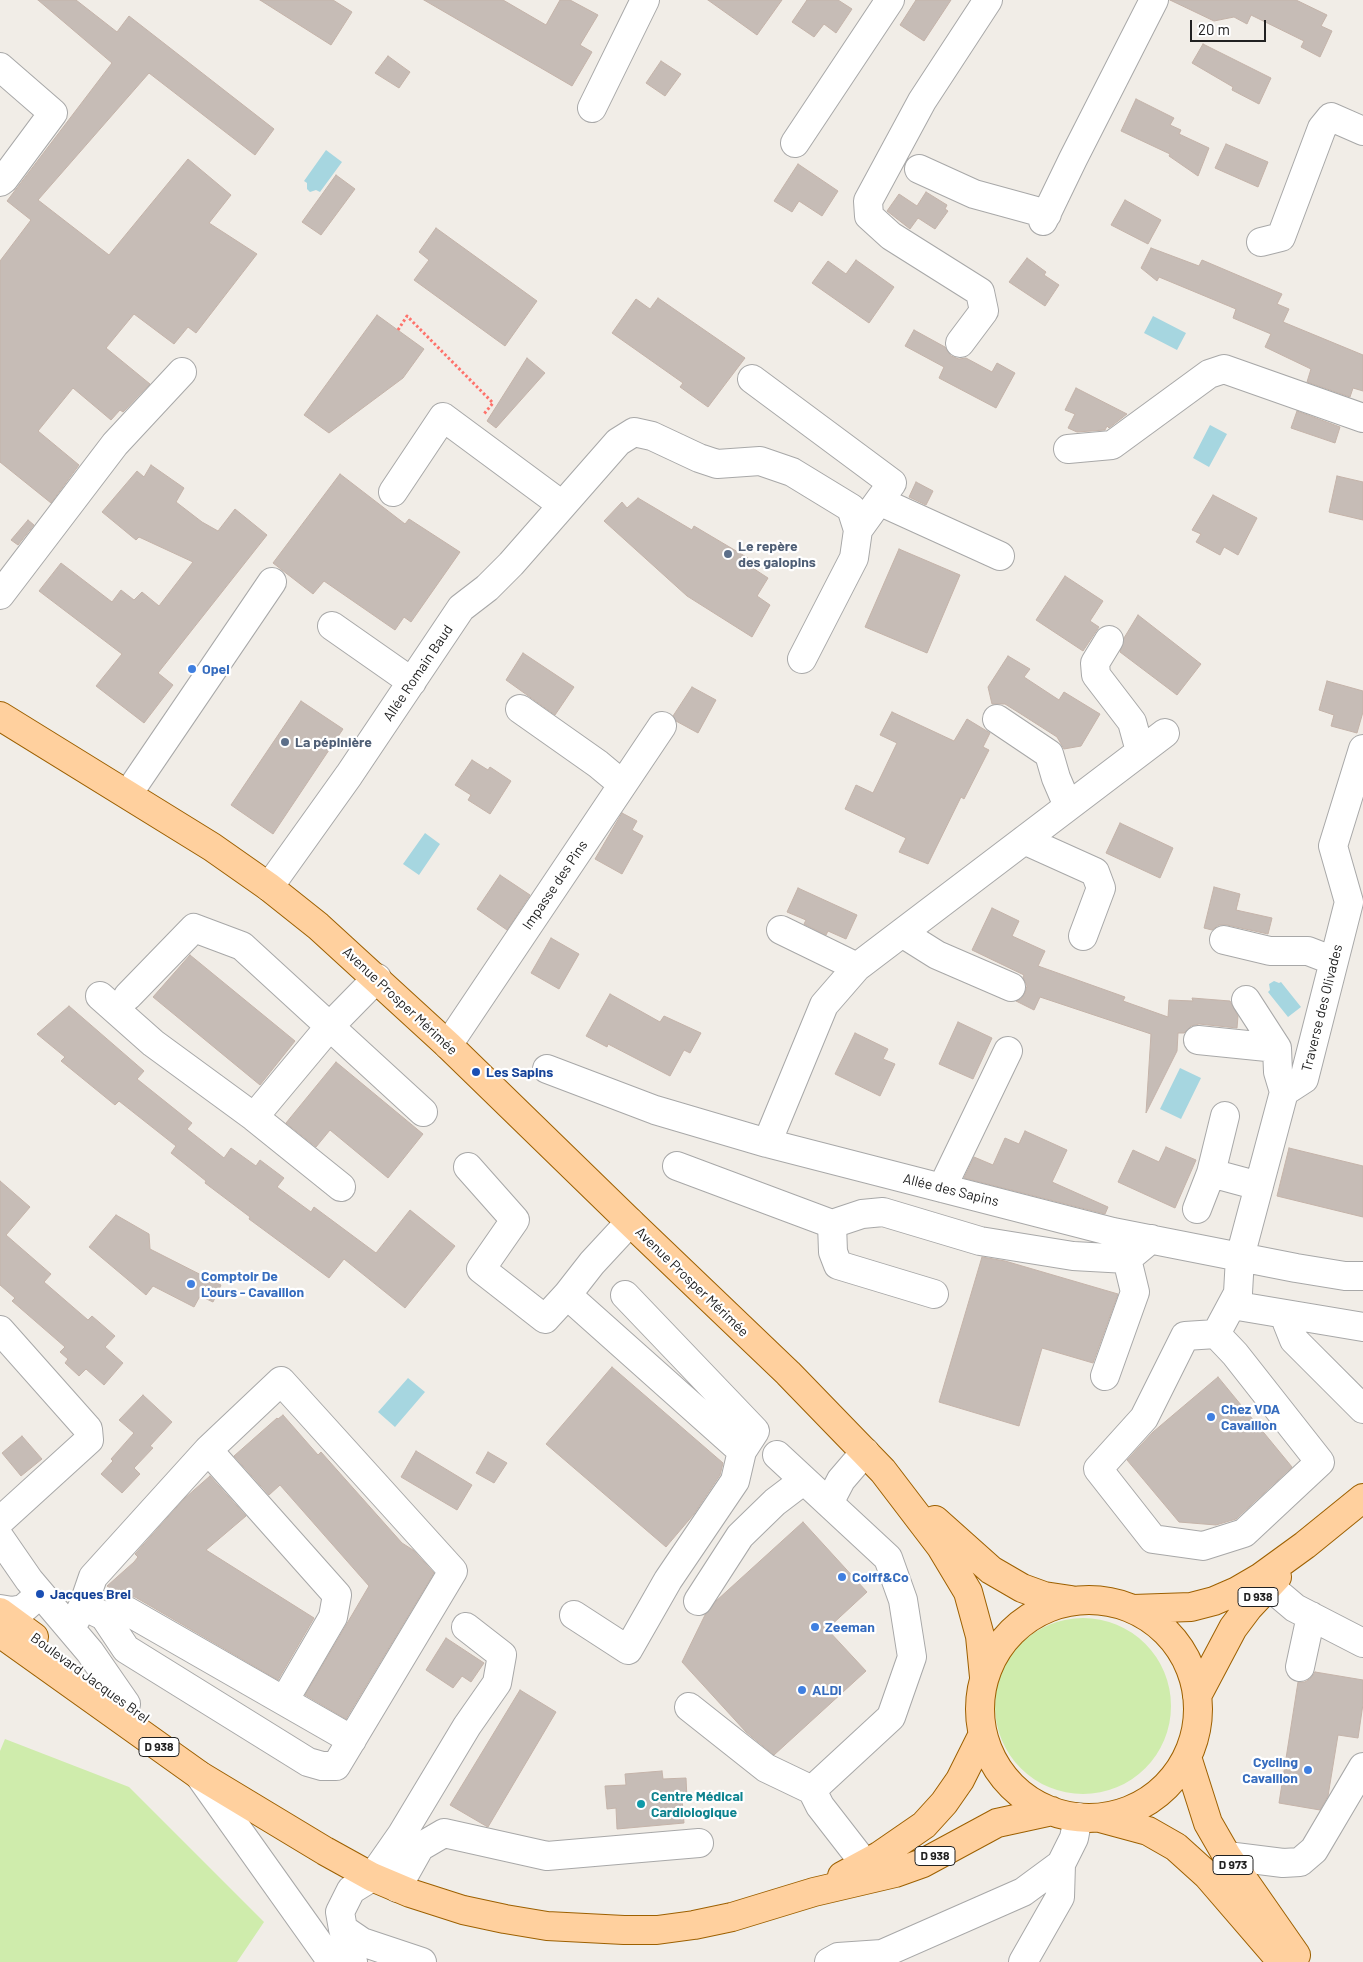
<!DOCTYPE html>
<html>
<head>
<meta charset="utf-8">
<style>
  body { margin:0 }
  #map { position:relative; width:1363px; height:1962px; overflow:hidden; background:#f1ede7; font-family:Barlow,sans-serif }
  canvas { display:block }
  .scale { position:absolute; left:1190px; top:20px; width:76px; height:22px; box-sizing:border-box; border:2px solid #212121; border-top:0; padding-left:6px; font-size:15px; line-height:18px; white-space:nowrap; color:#212121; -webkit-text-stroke:4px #fff; paint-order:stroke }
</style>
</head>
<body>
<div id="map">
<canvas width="1363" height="1962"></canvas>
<div class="scale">20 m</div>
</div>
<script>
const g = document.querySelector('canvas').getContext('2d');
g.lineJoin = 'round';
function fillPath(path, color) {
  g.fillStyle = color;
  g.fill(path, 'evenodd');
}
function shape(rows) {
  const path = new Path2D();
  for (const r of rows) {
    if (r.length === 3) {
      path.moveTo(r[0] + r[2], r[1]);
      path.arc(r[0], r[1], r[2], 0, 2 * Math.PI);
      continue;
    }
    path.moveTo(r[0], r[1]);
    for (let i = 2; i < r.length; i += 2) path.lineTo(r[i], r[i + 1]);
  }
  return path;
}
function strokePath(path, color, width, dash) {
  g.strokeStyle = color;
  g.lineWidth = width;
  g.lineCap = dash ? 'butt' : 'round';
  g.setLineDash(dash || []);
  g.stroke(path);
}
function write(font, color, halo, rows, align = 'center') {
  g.font = font + ' Barlow,sans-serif';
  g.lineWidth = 4.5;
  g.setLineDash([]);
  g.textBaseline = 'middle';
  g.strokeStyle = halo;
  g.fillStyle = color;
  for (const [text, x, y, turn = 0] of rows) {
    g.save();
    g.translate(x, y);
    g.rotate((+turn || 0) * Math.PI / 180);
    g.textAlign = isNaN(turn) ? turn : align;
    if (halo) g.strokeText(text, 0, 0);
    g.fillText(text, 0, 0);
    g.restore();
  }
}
const grass = shape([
  [1083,1706,88],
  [5,1739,129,1787,264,1922,237,1962,0,1962,0,1751]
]);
const water = shape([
  [326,150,342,162,320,192,316,190,310,192,307,189,307,183,304,181],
  [1153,316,1186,333,1177,350,1144,333],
  [1210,425,1227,434,1209,467,1193,458],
  [425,833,440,844,419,875,403,864],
  [1274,981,1279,983,1281,982,1301,1007,1288,1017,1268,992,1270,990,1269,984],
  [1180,1068,1201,1078,1181,1119,1160,1109],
  [408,1378,425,1392,395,1427,378,1412]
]);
const building = shape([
  [38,0,76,0,117,32,129,16,274,129,255,155,149,73,38,200,109,255,188,159,231,195,209,223,257,254,196,333,188,327,174,344,134,314,106,348,150,384,123,412,120,410,111,420,73,388,38,431,79,465,51,503,0,462,0,261,31,220,7,201,112,63,38,0],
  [260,0,333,0,352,12,331,45,260,0],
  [424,0,503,0,546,25,560,0,570,0,598,15,580,45,592,52,572,86,424,0],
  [708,0,782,0,757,35,708,0],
  [807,0,838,0,852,9,836,33,824,24,814,37,792,22,807,0],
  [916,0,951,0,924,41,900,25,916,0],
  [1170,0,1296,0,1327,15,1321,26,1332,31,1320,57,1301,47,1304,41,1251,15,1247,24,1234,17,1214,21,1170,0],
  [1203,44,1271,78,1259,104,1232,90,1233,87,1192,63,1203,44],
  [388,56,410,72,399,88,375,73,388,56],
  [661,61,681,74,665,96,646,83,661,61],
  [1136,99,1174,118,1170,125,1181,130,1179,134,1209,148,1198,176,1169,156,1170,154,1121,131,1136,99],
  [1226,144,1268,162,1258,187,1215,168,1226,144],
  [798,164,838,191,822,216,799,201,792,212,774,201,798,164],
  [336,175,355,189,321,235,302,222,336,175],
  [926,192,947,205,945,209,948,211,935,229,918,218,910,229,887,211,899,194,917,206,926,192],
  [1125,200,1161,220,1148,244,1111,225,1125,200],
  [436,228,537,301,505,346,414,280,429,260,419,252,436,228],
  [1151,248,1199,266,1202,260,1282,294,1277,304,1289,309,1283,322,1363,355,1363,391,1353,388,1350,397,1307,382,1311,369,1265,347,1271,334,1233,318,1236,309,1159,277,1157,281,1141,268,1151,248],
  [1027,258,1046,272,1044,275,1059,285,1045,306,1009,282,1027,258],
  [856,260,894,287,869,323,812,283,828,261,846,274,856,260],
  [658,298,745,358,708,407,680,387,683,383,612,333,636,299,650,309,658,298],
  [377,315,424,349,403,378,329,433,304,415,377,315],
  [914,330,945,347,951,356,959,359,966,358,992,372,997,363,1015,373,996,408,939,378,944,367,905,346,914,330],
  [527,358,545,373,496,428,487,421,527,358],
  [1076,388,1127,414,1109,428,1107,426,1105,430,1077,432,1068,428,1075,414,1065,410,1076,388],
  [1297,411,1340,427,1335,443,1291,428,1297,411],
  [151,465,184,488,176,502,202,522,218,531,235,509,267,535,158,673,173,685,144,723,96,686,122,654,39,591,61,563,112,602,121,590,134,600,142,592,159,606,193,562,139,537,136,540,102,512,137,471,144,477,151,465],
  [340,474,405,524,409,519,460,552,411,622,404,617,395,630,324,581,313,594,273,563,340,474],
  [1337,476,1363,482,1363,520,1329,512,1337,476],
  [916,482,933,491,926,505,909,497,916,482],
  [1213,495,1257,518,1238,555,1224,547,1220,555,1196,542,1201,534,1192,530,1213,495],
  [638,498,692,530,694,526,748,558,745,563,768,578,757,596,770,605,752,637,687,596,604,521,622,502,627,508,638,498],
  [28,520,34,525,18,545,11,540,28,520],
  [899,549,960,575,927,653,865,627,899,549],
  [1065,576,1103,601,1090,621,1099,627,1083,651,1036,620,1065,576],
  [1138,615,1201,664,1177,695,1120,652,1124,638,1138,615],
  [523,653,574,687,555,715,506,680,523,653],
  [1008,656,1030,669,1024,677,1059,700,1064,692,1100,714,1081,746,1064,749,1057,737,1021,714,1005,704,992,704,988,687,1008,656],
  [1327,681,1363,691,1363,712,1357,733,1331,726,1334,715,1319,710,1327,681],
  [692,687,716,700,698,733,676,721,673,716,692,687],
  [301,701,343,729,273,834,231,805,301,701],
  [892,712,954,741,967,719,990,733,983,747,989,750,964,799,961,797,928,864,899,852,906,838,845,809,856,785,873,793,897,743,880,735,892,712],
  [472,760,488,770,490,767,511,781,490,814,468,800,471,795,455,785,472,760],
  [622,813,637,821,632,830,643,836,622,874,595,859,622,813],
  [1120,823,1173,848,1160,878,1106,853,1120,823],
  [500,875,530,895,507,930,477,909,500,875],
  [1214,887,1240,894,1236,910,1272,918,1268,934,1227,925,1219,925,1212,930,1204,928,1214,887],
  [798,888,857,915,846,939,828,931,826,935,804,924,806,920,787,912,798,888],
  [992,908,1019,921,1012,936,1045,951,1038,966,1125,997,1123,1001,1168,1017,1169,1000,1193,1001,1192,998,1230,1001,1238,1016,1237,1028,1199,1024,1191,1026,1184,1033,1178,1033,1177,1051,1146,1113,1151,1034,1040,997,1034,1010,1016,1001,1021,999,1025,993,1027,986,1023,977,1024,975,972,950,992,908],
  [551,938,579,954,559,989,531,973,551,938],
  [190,955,295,1041,260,1085,153,997,190,955],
  [610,994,660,1022,664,1016,701,1033,690,1053,684,1050,670,1076,608,1044,607,1047,586,1036,610,994],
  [69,1006,144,1071,137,1079,192,1123,187,1129,224,1158,231,1148,256,1166,260,1160,284,1178,277,1187,311,1212,314,1207,376,1253,410,1210,455,1246,405,1308,344,1259,329,1278,249,1219,250,1217,205,1183,206,1181,171,1153,176,1146,119,1101,115,1105,61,1061,65,1057,37,1034,69,1006],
  [958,1022,992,1038,973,1079,939,1064,958,1022],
  [855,1033,888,1049,883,1059,895,1064,880,1096,835,1074,855,1033],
  [336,1062,423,1134,388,1178,330,1130,316,1147,286,1123,336,1062],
  [1025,1131,1067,1150,1052,1182,1108,1207,1105,1214,964,1178,974,1157,993,1165,1005,1138,1019,1144,1025,1131],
  [1166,1147,1196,1160,1175,1208,1118,1182,1133,1150,1159,1162,1166,1147],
  [1289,1148,1363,1166,1363,1217,1277,1196,1289,1148],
  [0,1181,30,1207,6,1235,51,1274,44,1282,88,1320,92,1316,115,1336,105,1347,123,1363,104,1385,86,1369,79,1376,65,1363,68,1359,60,1352,65,1347,12,1301,15,1298,0,1285,0,1181],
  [116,1215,149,1234,150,1249,221,1285,213,1302,200,1296,194,1307,153,1286,146,1295,89,1247,116,1215],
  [982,1257,1005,1261,1118,1294,1093,1363,1042,1348,1019,1426,939,1402,982,1257],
  [612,1367,723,1463,720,1475,694,1514,666,1547,546,1444,612,1367],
  [1218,1377,1292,1467,1236,1519,1216,1525,1179,1522,1127,1460,1153,1432,1218,1377],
  [143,1395,172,1422,150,1446,153,1448,134,1468,140,1474,122,1493,101,1474,113,1461,111,1459,134,1433,119,1420,143,1395],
  [283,1415,318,1455,321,1452,402,1543,413,1550,434,1573,346,1719,305,1695,369,1586,280,1485,269,1495,234,1456,277,1418,278,1419,283,1415],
  [22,1436,42,1459,21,1476,2,1453,22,1436],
  [416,1451,472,1485,457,1510,401,1477,416,1451],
  [488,1452,507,1463,494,1483,476,1473,488,1452],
  [210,1476,246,1516,206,1550,314,1618,278,1680,135,1597,123,1596,107,1586,134,1562,138,1557,135,1554,185,1498,210,1476],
  [803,1522,867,1592,827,1629,866,1671,774,1755,746,1732,682,1662,705,1615,716,1601,803,1522],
  [446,1638,484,1663,471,1682,462,1676,453,1688,426,1670,446,1638],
  [1315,1672,1363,1680,1363,1704,1358,1738,1338,1735,1328,1796,1320,1810,1279,1803,1298,1682,1305,1682,1311,1678,1315,1672],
  [520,1690,556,1712,488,1827,486,1826,450,1805,520,1690],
  [662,1771,663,1779,686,1778,687,1799,682,1799,684,1823,617,1829,616,1808,607,1809,605,1786,626,1785,625,1774,662,1771]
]);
const path = shape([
  [398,330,407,316,493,403,484,414]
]);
const minor = shape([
  [0,67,53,113,4,179,0,182],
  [592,108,645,0],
  [795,143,890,0],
  [919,169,974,194,1047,214],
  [1043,221,1073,159,1154,0],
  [1261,242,1281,237,1322,128,1331,117,1363,131],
  [960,343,984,311,980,292,891,236,869,216,868,201,922,101,988,0],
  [752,379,892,483,858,530],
  [1068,449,1112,445,1209,374,1224,369,1363,418],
  [393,492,443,417,562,505],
  [879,501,1000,556],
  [0,595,115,444,182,372],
  [332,626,412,682],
  [1109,640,1095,663,1096,675,1132,722,1140,751],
  [520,709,598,764,622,784],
  [997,719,1049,754,1056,778,1068,806],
  [128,794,272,582],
  [1024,840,1095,872,1101,888,1083,936],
  [269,887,349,775,461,608,487,588,511,564,618,442,634,432,652,436,699,458,717,464,760,461,792,472,851,508,858,530,854,558,802,659],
  [781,930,857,967],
  [902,933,937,955,1011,987],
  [1224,940,1270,951,1308,951,1334,961],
  [100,996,153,1043,254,1117,341,1187],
  [128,996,194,928,242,946,423,1112],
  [1246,1000,1277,1048,1278,1072,1284,1092],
  [1198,1040,1277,1048],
  [448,1045,662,726],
  [547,1069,655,1110,767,1143,1113,1232,1296,1268,1345,1276,1363,1276],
  [254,1117,330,1026,377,978],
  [767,1143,824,1005,857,967,1165,733],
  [677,1166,832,1224,862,1214,883,1212,980,1241,1073,1256,1127,1259,1151,1239],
  [468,1167,515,1220,481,1269,545,1319,567,1295],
  [1211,1173,1225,1116],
  [942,1188,1008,1051],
  [1197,1209,1211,1173,1259,1186],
  [832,1224,833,1252,838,1265,934,1294],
  [625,1295,755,1431,742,1451,567,1295,592,1263,630,1222],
  [1232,1305,1363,1327],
  [1284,1315,1294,1340,1363,1409],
  [0,1330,88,1429,89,1440,0,1521],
  [1216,1334,1235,1354,1320,1462,1244,1533,1203,1546,1153,1539,1098,1469,1144,1418,1185,1336,1216,1334,1238,1293,1240,1257,1284,1092,1304,1079,1349,902,1333,846,1363,749],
  [1105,1376,1135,1292,1127,1259],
  [208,1450,337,1595,333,1617,284,1701],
  [829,1503,841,1480,865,1452],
  [0,1538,29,1580,90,1652,126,1704],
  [1269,1586,1295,1608,1363,1643],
  [698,1601,740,1536,775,1502,804,1480],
  [0,1609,12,1611,23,1609,40,1594],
  [574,1615,628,1650,668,1580,735,1481,742,1451],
  [104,1616,127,1611,352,1740],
  [71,1628,83,1606,93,1577,208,1450,281,1381,453,1571,336,1766,322,1766,308,1762,126,1649,104,1616,83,1606],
  [1300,1667,1311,1616],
  [689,1707,766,1768,812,1790,891,1717,912,1657,903,1600,888,1558,777,1455],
  [199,1775,332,1962],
  [812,1790,820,1806,865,1864],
  [1227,1856,1283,1863,1300,1862,1314,1850,1363,1767],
  [397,1888,420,1847,444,1833,547,1856,699,1843],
  [343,1929,353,1962],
  [422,1962,362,1942,343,1929,340,1912,351,1890,372,1877,402,1834,467,1726,497,1683,502,1655,466,1627],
  [829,1962,838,1957,882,1954,1023,1892,1061,1864,1074,1838,1078,1817],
  [1023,1962,1060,1897,1061,1864]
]);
const major = shape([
  [0,716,212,847,269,887,318,926,448,1045,630,1222,788,1373,883,1471,941,1547,968,1592,980,1636,984,1677],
  [935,1520,991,1570,1022,1588,1044,1596,1071,1600],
  [1089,1709,109],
  [1133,1609,1191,1607,1214,1601,1237,1591,1261,1577,1305,1545,1363,1498],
  [0,1612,34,1637],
  [0,1633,199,1775,325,1851,372,1877,410,1893,463,1910,505,1919,547,1926,624,1930,657,1930,694,1925,732,1917,814,1892,895,1873,923,1863,997,1823,1052,1811],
  [1197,1696,1233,1628,1248,1608,1277,1577],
  [1187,1757,1208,1823,1227,1856,1296,1955],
  [1100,1818,1148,1831,1176,1847,1207,1875,1282,1962],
  [842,1876,879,1856,924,1825,944,1803,960,1780,983,1734]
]);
const markers = [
  [728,554,5,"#5c6f8a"],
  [192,669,5,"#3f7fe0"],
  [285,742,5,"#5c6f8a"],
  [476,1072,5,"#1a4fb4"],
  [191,1284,5,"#3f7fe0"],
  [1211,1417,5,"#3f7fe0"],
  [842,1577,5,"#3f7fe0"],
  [40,1594,5,"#1a4fb4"],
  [815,1627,5,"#3f7fe0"],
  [802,1690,5,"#3f7fe0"],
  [1308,1770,5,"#3f7fe0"],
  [641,1804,5,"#0f9aa8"]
];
const shields = [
  [1258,1597,40],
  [159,1747,40],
  [935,1856,40],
  [1233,1865,40]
];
const shieldNames = [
  ["D 938",1258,1597],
  ["D 938",159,1747],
  ["D 938",935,1856],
  ["D 973",1233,1865]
];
const serviceNames = [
  ["Le repère",738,546],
  ["des galopins",738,562],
  ["La pépinière",295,742]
];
const shopNames = [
  ["Opel",202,669],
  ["Comptoir De",201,1276],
  ["L'ours - Cavaillon",201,1292],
  ["Chez VDA",1221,1409],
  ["Cavaillon",1221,1425],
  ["Coiff&Co",852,1577],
  ["Zeeman",825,1627],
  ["ALDI",812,1690],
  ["Cycling",1298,1762,"right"],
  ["Cavaillon",1298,1778,"right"]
];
const streetNames = [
  ["Allée Romain Baud",418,673,-56],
  ["Impasse des Pins",555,885,-56],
  ["Avenue Prosper Mérimée",400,1001,43],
  ["Traverse des Olivades",1322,1008,-76],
  ["Allée des Sapins",951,1190,14],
  ["Avenue Prosper Mérimée",692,1282,44],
  ["Boulevard Jacques Brel",90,1678,36]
];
const transitNames = [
  ["Les Sapins",486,1072],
  ["Jacques Brel",50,1594]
];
const cultureNames = [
  ["Centre Médical",651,1796],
  ["Cardiologique",651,1812]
];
fillPath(grass, '#cfecac');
fillPath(water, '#a6d6e0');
fillPath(building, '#c6bcb6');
strokePath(building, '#c4b3a9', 1);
strokePath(minor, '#a8a8a8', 30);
strokePath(major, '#9d6000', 30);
strokePath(path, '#fe726b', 3, [2.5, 2.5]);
strokePath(minor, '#fff', 28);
strokePath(major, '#ffd09e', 28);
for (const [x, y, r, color] of markers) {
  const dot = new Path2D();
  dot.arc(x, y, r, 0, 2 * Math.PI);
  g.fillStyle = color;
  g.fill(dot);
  strokePath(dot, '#fff', 2);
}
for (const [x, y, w] of shields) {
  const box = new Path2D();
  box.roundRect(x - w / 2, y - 9.5, w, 19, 4);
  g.fillStyle = '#fff';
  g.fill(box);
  strokePath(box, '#212121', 1);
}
write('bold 12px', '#212121', null, shieldNames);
write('bold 14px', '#4e5e75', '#fff', serviceNames, 'left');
write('bold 14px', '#366cbe', '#fff', shopNames, 'left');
write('14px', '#212121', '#fff', streetNames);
write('bold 14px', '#164399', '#fff', transitNames, 'left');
write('bold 14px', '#0d838f', '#fff', cultureNames, 'left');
</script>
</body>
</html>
